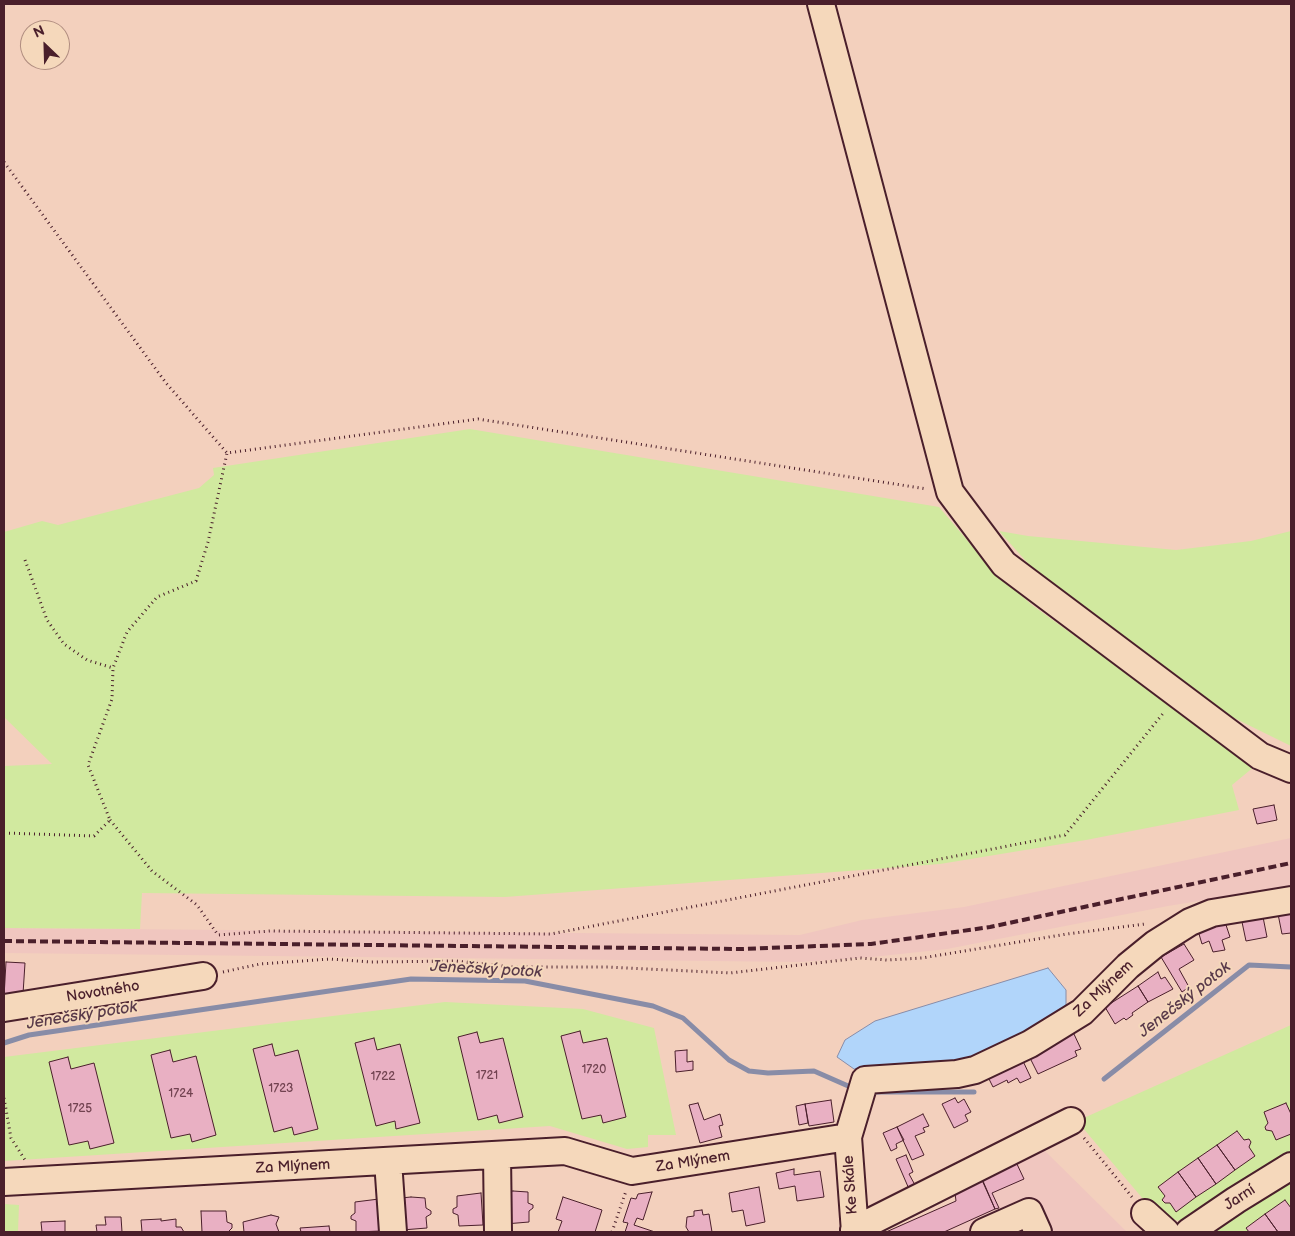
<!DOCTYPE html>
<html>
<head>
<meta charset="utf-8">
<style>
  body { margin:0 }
  #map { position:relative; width:1295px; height:1236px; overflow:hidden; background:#f3d0bd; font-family:"Balsamiq Sans",sans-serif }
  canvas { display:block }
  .frame { position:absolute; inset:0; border:5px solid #4a1f2b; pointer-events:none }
  .north { position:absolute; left:20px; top:20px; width:50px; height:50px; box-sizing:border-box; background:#f5d8bb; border:1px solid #b18e81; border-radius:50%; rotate:336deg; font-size:14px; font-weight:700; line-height:20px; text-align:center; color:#4a1f2b }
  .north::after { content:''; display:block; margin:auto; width:18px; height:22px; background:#4a1f2b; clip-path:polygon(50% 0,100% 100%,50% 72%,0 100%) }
</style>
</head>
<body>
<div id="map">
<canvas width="1295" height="1236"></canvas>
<div class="frame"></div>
<div class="north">N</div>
</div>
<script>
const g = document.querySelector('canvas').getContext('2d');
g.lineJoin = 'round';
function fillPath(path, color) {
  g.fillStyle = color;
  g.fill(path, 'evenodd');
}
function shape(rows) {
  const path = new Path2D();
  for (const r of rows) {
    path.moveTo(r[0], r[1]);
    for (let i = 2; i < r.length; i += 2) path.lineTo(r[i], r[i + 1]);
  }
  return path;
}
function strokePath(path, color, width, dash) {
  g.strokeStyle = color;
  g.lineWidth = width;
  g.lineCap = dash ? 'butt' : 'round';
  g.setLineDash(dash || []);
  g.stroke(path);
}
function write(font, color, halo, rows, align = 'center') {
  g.font = font + ' "Balsamiq Sans",sans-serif';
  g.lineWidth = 4;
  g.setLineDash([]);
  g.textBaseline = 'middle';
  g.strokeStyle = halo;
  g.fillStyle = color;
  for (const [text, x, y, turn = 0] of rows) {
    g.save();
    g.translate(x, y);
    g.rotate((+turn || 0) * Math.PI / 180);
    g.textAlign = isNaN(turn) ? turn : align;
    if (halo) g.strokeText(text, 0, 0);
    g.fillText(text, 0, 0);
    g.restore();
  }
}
const built = shape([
  [1291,838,1291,886,1168,906,947,949,872,957,801,962,4,953,4,928,800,935,862,920,964,907],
  [1044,1150,1127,1232,886,1232,956,1201,955,1193,983,1181,981,1178]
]);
const green = shape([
  [470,429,939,507,990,567,1032,605,1255,766,1232,785,1239,810,1086,840,940,864,505,897,142,893,140,929,4,928,4,766,52,764,4,717,4,532,42,521,58,525,199,488,214,475,213,468],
  [999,531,1028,536,1176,550,1251,541,1291,531,1291,746,1228,715,1033,569],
  [445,1002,583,1009,654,1028,676,1135,648,1135,648,1147,627,1149,550,1126,4,1161,4,1057],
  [1291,1025,1291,1155,1182,1221,1167,1219,1149,1206,1077,1121],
  [1291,1178,1291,1232,1212,1232,1255,1201],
  [4,1204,19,1205,18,1232,4,1232]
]);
const water = shape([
  [1048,968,1066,990,1066,1011,969,1063,866,1071,854,1069,837,1057,845,1040,875,1021,1048,968]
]);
const stream = shape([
  [4,1043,29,1035,411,979,525,981,653,1006,683,1018,729,1060,749,1071,768,1073,814,1071,855,1089],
  [1104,1079,1249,965,1291,967],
  [869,1092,974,1092]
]);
const building = shape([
  [1274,805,1277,820,1257,824,1253,809,1274,805],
  [1291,912,1291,933,1282,934,1278,914,1291,912],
  [1223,916,1230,937,1222,940,1225,950,1213,952,1209,941,1202,944,1196,924,1223,916],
  [1263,917,1267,937,1246,941,1242,922,1263,917],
  [1184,944,1194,960,1179,969,1189,987,1182,992,1161,957,1184,944],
  [6,962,25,963,23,994,4,997,6,962],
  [1158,972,1161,979,1165,977,1173,989,1148,1002,1138,986,1158,972],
  [1138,986,1148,1002,1132,1013,1133,1015,1126,1020,1124,1018,1115,1024,1105,1007,1138,986],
  [580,1031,583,1043,607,1038,626,1117,603,1123,601,1115,582,1119,561,1036,580,1031],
  [477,1032,480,1043,503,1038,523,1117,499,1123,497,1115,478,1120,458,1037,477,1032],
  [1073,1032,1081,1049,1075,1051,1077,1056,1038,1074,1029,1056,1073,1032],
  [374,1038,377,1050,400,1044,420,1123,396,1129,395,1121,376,1126,355,1043,374,1038],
  [272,1044,275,1056,298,1050,318,1129,294,1135,292,1127,274,1132,253,1049,272,1044],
  [170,1050,173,1062,196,1056,216,1135,192,1142,190,1134,171,1138,151,1055,170,1050],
  [687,1050,687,1062,693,1061,693,1070,676,1072,675,1051,687,1050],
  [68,1057,71,1069,94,1063,114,1143,90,1149,88,1141,69,1145,49,1062,68,1057],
  [1022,1059,1031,1078,1020,1083,1017,1078,1008,1083,1007,1080,993,1087,987,1075,1022,1059],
  [955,1098,958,1103,964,1099,971,1112,965,1115,968,1121,954,1128,942,1104,955,1098],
  [831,1100,834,1122,809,1126,805,1104,831,1100],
  [698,1103,704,1120,720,1114,723,1125,719,1126,722,1137,700,1143,689,1105,698,1103],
  [1286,1103,1291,1114,1291,1134,1276,1140,1272,1131,1266,1130,1265,1127,1268,1123,1264,1112,1286,1103],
  [805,1104,808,1123,799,1125,796,1106,805,1104],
  [923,1114,929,1126,923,1128,925,1132,915,1136,924,1155,912,1160,897,1127,923,1114],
  [897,1127,904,1140,896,1144,897,1148,891,1151,883,1133,897,1127],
  [1237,1131,1244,1140,1249,1139,1251,1142,1249,1147,1255,1156,1235,1170,1217,1145,1237,1131],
  [1217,1145,1235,1170,1216,1184,1198,1158,1217,1145],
  [906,1155,913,1172,909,1174,915,1185,909,1189,896,1159,906,1155],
  [1198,1158,1216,1184,1196,1197,1178,1172,1198,1158],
  [1016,1162,1024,1179,992,1193,999,1208,995,1209,981,1178,1016,1162],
  [794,1169,794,1175,820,1171,824,1197,797,1201,795,1186,779,1189,776,1173,794,1169],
  [1178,1172,1196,1197,1176,1212,1170,1203,1165,1203,1162,1200,1165,1196,1158,1187,1178,1172],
  [983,1181,995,1209,944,1232,886,1232,956,1201,955,1193,983,1181],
  [759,1187,765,1222,746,1226,743,1210,732,1212,729,1193,759,1187],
  [513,1191,528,1192,528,1203,533,1205,533,1208,529,1211,529,1222,505,1224,503,1192,513,1191],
  [652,1192,643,1220,637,1218,634,1225,655,1232,625,1232,628,1223,623,1222,631,1198,636,1199,638,1194,652,1192],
  [481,1193,483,1225,459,1226,458,1215,453,1213,453,1209,457,1207,457,1196,481,1193],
  [411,1197,425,1198,426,1208,431,1211,431,1214,426,1217,427,1228,402,1230,401,1198,411,1197],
  [563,1197,602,1210,595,1232,558,1232,562,1221,556,1219,563,1197],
  [379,1199,381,1231,356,1232,356,1221,351,1219,351,1216,355,1213,355,1202,379,1199],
  [1285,1200,1291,1208,1291,1232,1278,1232,1265,1214,1285,1200],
  [702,1210,703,1215,709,1214,712,1232,689,1232,686,1227,687,1217,694,1216,694,1211,702,1210],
  [201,1211,226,1211,227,1222,232,1224,232,1228,228,1232,202,1232,201,1211],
  [1265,1214,1278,1232,1249,1232,1246,1228,1265,1214],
  [271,1215,279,1217,276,1224,279,1232,244,1232,243,1222,271,1215],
  [105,1217,121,1217,122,1232,97,1232,96,1225,106,1225,105,1217],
  [161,1219,161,1221,176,1219,176,1227,181,1227,184,1232,142,1232,141,1220,161,1219],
  [65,1221,65,1232,42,1232,41,1222,65,1221],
  [329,1226,330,1232,301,1232,300,1228,329,1226]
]);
const path = shape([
  [4,162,166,383,227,453,478,419,927,489],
  [25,560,47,620,64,644,87,660,113,668],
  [110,820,152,871,197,905,218,935,270,931,551,934,1065,835,1165,711],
  [4,833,94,836,110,820,88,765,112,699,113,668,127,632,157,597,196,581,208,542,227,453],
  [223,972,260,964,330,959,371,962,456,961,511,967,608,967,730,973,860,958,887,960,922,958,1067,934,1145,924],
  [4,1098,11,1138,25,1160],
  [1084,1138,1132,1197],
  [612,1232,626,1191]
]);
const minor = shape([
  [821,4,950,492,1004,564,1260,756,1291,769],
  [4,1008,203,976],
  [497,1155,498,1232],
  [388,1161,393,1232],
  [4,1182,565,1151,632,1171,848,1137],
  [1145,1213,1166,1232],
  [854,1230,1071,1121],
  [855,1232,848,1137,865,1080,957,1074,975,1070,1030,1044,1082,1012,1128,966,1155,944,1190,922,1212,913,1291,900],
  [984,1232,1029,1212,1038,1232],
  [1189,1232,1236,1200,1291,1166]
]);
const rail = shape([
  [4,941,741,949,871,944,990,927,1291,863]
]);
const numberNames = [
  ["1720",594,1070],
  ["1721",487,1076],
  ["1722",383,1077],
  ["1723",281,1089],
  ["1724",181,1094],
  ["1725",80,1109]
];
const streetNames = [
  ["Za Mlýnem",1104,989,-43],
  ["Novotného",103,992,-9],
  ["Za Mlýnem",693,1162,-9],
  ["Za Mlýnem",293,1167,-3],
  ["Ke Skále",851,1185,-94],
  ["Jarní",1240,1198,-33]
];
const waterNames = [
  ["Jenečský potok",486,970,3],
  ["Jenečský potok",1185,1000,-38],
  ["Jenečský potok",82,1016,-9]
];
fillPath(built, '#f0c6bf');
fillPath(green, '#d1e99f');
fillPath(water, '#b1d5fa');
strokePath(water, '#888ca7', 1);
strokePath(stream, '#888ca7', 5);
fillPath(building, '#e9b0c3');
strokePath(building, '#4a1f2b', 1);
strokePath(minor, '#4a1f2b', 30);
strokePath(path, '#4a1f2b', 3, [1, 4]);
strokePath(minor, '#f5d8bb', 26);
strokePath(rail, '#4a1f2b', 4, [8, 4]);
write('12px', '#724351', null, numberNames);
write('15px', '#4a1f2b', '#f5d8bb', streetNames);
write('italic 16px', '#593a4a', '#f5d8bb', waterNames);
</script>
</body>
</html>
